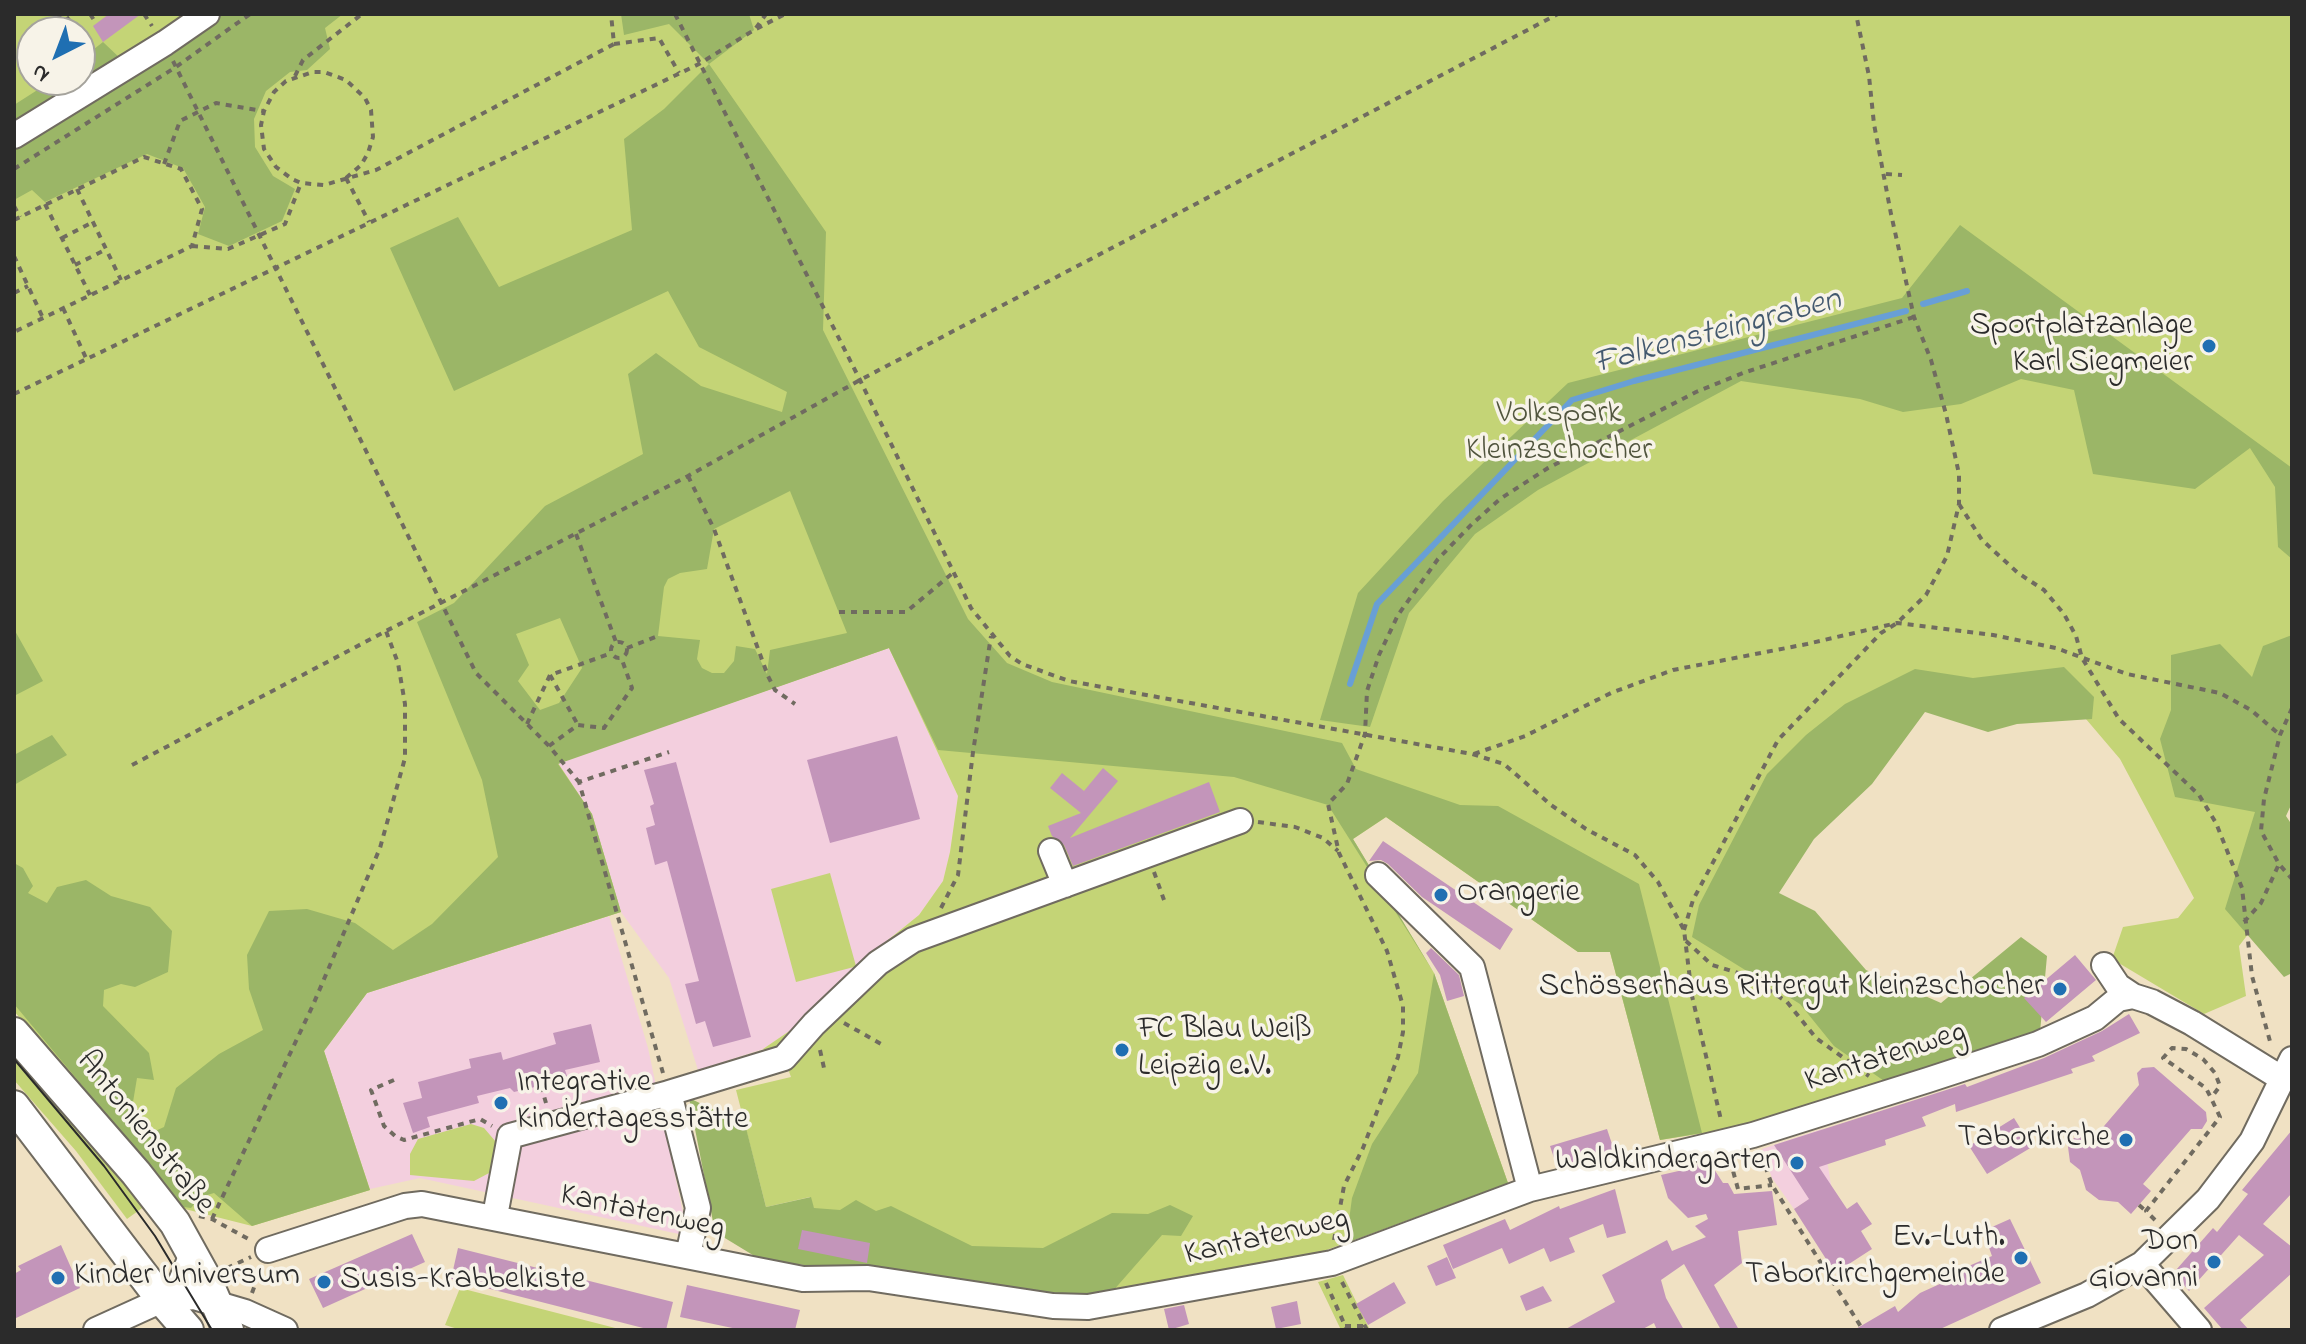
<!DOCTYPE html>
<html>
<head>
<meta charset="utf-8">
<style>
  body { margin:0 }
  #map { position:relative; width:2306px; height:1344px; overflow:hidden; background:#f0e1c3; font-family:"Indie Flower",sans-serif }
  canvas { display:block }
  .frame { position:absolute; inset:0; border:16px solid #2b2b2b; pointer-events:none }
  .north { position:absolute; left:16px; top:16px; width:80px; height:80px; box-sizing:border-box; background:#f7f3e8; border:2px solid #a5a39c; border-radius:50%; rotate:222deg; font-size:22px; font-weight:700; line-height:32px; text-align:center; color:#2b2b2b }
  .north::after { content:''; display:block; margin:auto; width:28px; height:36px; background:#1f6fb2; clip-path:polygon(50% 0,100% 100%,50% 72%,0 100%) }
</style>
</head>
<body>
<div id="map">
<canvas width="2306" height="1344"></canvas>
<div class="frame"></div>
<div class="north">N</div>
</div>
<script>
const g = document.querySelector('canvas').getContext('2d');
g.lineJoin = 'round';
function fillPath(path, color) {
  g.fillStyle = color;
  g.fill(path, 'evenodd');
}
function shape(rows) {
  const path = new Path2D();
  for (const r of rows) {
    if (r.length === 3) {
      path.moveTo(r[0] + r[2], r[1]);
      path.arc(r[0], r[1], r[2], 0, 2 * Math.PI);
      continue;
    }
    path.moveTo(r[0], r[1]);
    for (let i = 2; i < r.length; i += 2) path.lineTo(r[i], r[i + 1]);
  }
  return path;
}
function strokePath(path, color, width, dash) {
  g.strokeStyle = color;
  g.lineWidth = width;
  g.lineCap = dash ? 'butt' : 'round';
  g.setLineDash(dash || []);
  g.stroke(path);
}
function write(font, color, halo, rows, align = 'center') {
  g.font = font + ' "Indie Flower",sans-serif';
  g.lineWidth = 7;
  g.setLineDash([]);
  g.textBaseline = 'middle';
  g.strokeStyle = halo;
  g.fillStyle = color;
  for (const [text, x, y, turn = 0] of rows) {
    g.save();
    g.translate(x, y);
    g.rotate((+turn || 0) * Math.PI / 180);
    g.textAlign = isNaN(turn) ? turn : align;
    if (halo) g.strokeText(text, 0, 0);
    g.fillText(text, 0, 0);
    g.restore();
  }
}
const built = shape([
  [889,648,958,796,950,852,943,881,919,915,855,966,810,1017,763,1049,698,1070,669,978,621,912,592,815,557,764],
  [609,916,648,1048,688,1236,420,1178,370,1189,324,1051,367,993],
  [1822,1129,1831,1185,1794,1209,1772,1178,1762,1149]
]);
const green = shape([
  [14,14,2292,14,2292,721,2278,764,2292,877,2239,946,2246,996,2204,1014,2112,959,2123,927,2178,918,2194,898,2120,759,2080,712,1932,696,1832,752,1767,899,1956,1066,1749,1126,1660,1140,1610,952,1578,952,1386,817,1353,839,1434,973,1508,1183,1302,1259,1082,1297,816,1216,810,1197,766,1207,736,1090,791,1077,784,1058,763,1049,810,1017,854,967,796,982,771,889,830,873,856,966,919,915,943,881,950,852,958,796,889,648,558,763,592,814,621,912,367,993,324,1051,370,1190,252,1226,181,1208,14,1011],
  [32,32,80,32,80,80,32,80],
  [14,1047,149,1203,127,1219,76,1151,14,1080],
  [471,1124,484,1128,496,1142,496,1157,491,1172,474,1181,410,1175,410,1154,418,1139],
  [1343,1275,1370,1330,1341,1330,1318,1282],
  [460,1288,623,1330,461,1330,445,1325]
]);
const forest = shape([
  [191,14,343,14,325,28,330,49,307,70,290,72,266,91,254,119,255,147,273,176,295,189,282,221,229,246,198,234,205,207,183,168,147,154,45,202,32,190,14,200,14,105,53,80,80,80,80,60,103,42,123,61],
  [621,14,749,14,754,30,709,64,826,232,823,330,968,619,1007,663,1052,682,1342,743,1356,769,1460,805,1498,806,1639,884,1702,1133,1660,1140,1610,952,1578,952,1386,817,1353,839,1434,973,1508,1183,1346,1243,1352,1198,1372,1144,1418,1073,1434,973,1328,805,1234,777,938,750,889,648,558,764,592,814,621,912,367,993,324,1051,370,1190,252,1226,214,1193,204,1196,202,1191,196,1193,198,1200,191,1208,184,1207,14,1004,14,863,23,868,33,886,28,893,47,903,57,887,86,880,111,896,150,907,172,931,168,972,135,987,121,984,104,990,103,1006,149,1053,154,1080,137,1078,132,1108,140,1128,149,1134,164,1127,176,1088,219,1054,263,1030,249,989,247,955,269,911,307,909,355,923,393,950,432,924,498,857,482,780,417,622,454,603,545,506,643,454,628,374,656,353,701,386,782,412,787,392,699,347,668,291,454,391,390,248,458,217,499,287,632,230,624,139,664,109,709,64,669,24,624,35],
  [790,491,847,633,770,650,767,674,755,649,736,646,734,661,724,673,712,673,702,668,697,659,700,640,658,636,664,587,668,579,680,573,707,569,714,529],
  [560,618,582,668,559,703,540,710,518,681,529,665,516,634],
  [1960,225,2292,468,2292,559,2278,547,2275,487,2250,448,2195,489,2093,474,2074,390,2021,379,1961,404,1903,412,1860,399,1741,381,1538,490,1475,534,1409,613,1370,727,1320,720,1358,593,1443,501,1568,383,1902,298],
  [14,629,43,681,14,696],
  [2292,635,2292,803,2286,816,2292,825,2292,973,2284,977,2225,909,2255,812,2175,797,2160,739,2171,710,2171,655,2220,644,2252,677,2263,646],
  [2064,667,2094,697,2092,719,2017,724,1988,732,1925,712,1872,784,1814,839,1779,893,1815,911,1866,970,1941,1003,2021,937,2047,956,2040,1032,1887,1083,1834,1046,1800,1004,1692,937,1699,905,1767,774,1806,735,1845,704,1915,669,1973,678],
  [52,735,67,755,14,785,14,755],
  [689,1098,721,1113,742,1112,766,1207,811,1197,814,1208,840,1210,856,1200,876,1211,891,1206,972,1246,1043,1248,1112,1213,1148,1214,1170,1205,1193,1216,1181,1236,1162,1235,1112,1292,1082,1297,761,1260,715,1232]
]);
const stream = shape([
  [1923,304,1967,291],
  [1350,684,1377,604,1572,400,1634,381,1906,311]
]);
const building = shape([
  [109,14,141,14,103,42,93,26],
  [897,736,920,819,830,843,807,760],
  [676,762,751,1037,713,1047,705,1021,696,1024,685,984,699,981,667,861,655,865,646,828,655,825,650,806,654,804,644,770],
  [1103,768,1118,781,1070,838,1209,782,1220,812,1073,866,1064,845,1052,836,1048,826,1081,813,1050,788,1062,773,1084,791],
  [1383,841,1513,929,1500,950,1422,897,1388,864,1381,860,1369,861],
  [1431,948,1459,975,1464,996,1447,1001,1440,975,1426,953],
  [2075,955,2096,980,2046,1022,2024,998],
  [2129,1014,2140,1033,2092,1056,2095,1061,2071,1069,2073,1073,1956,1112,1955,1104,1922,1117,1926,1126,1885,1140,1886,1145,1819,1167,1847,1209,1857,1202,1872,1224,1861,1231,1872,1249,1835,1273,1794,1209,1809,1199,1774,1145,1965,1084,1967,1087,2044,1058,2102,1031],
  [591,1024,600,1062,565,1070,568,1079,514,1092,510,1088,477,1096,479,1103,427,1117,430,1127,413,1133,403,1103,422,1098,418,1082,471,1068,469,1059,501,1052,503,1060,556,1044,553,1033],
  [2154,1067,2206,1112,2207,1121,2202,1129,2191,1129,2143,1184,2151,1191,2131,1214,2118,1202,2099,1200,2086,1190,2080,1170,2070,1162,2068,1147,2070,1141,2079,1135,2093,1139,2139,1085,2137,1073,2142,1068],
  [2014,1118,2032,1147,1987,1174,1969,1146],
  [1607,1129,1614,1150,1557,1167,1550,1146],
  [2292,1130,2292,1193,2263,1224,2292,1247,2292,1273,2240,1320,2249,1330,2223,1330,2204,1308,2264,1255,2239,1235,2189,1291,2177,1277,2176,1270,2213,1228,2217,1232,2248,1194,2242,1190],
  [1710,1161,1714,1169,1723,1183,1728,1183,1734,1194,1772,1191,1777,1225,1738,1231,1742,1263,1714,1285,1739,1330,1721,1330,1684,1264,1661,1280,1666,1298,1684,1330,1657,1330,1654,1323,1641,1330,1564,1330,1615,1302,1602,1275,1667,1240,1672,1251,1706,1237,1695,1226,1708,1219,1706,1214,1688,1218,1668,1198,1661,1175,1696,1167,1696,1164],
  [1615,1189,1626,1233,1607,1238,1603,1224,1569,1238,1575,1252,1550,1262,1544,1248,1509,1264,1502,1248,1453,1269,1443,1245,1505,1219,1510,1230,1559,1206,1560,1209],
  [2010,1219,2041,1283,1938,1330,1854,1330,1895,1306,1898,1312,1920,1293,1953,1278,1950,1274,1992,1256,1983,1231],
  [802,1230,870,1243,867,1263,798,1249],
  [412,1234,425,1262,323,1308,309,1279],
  [61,1245,80,1288,14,1319,14,1274,21,1270,18,1266],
  [458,1248,673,1302,666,1330,651,1330,451,1279],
  [1447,1257,1456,1278,1436,1286,1427,1266],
  [1394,1282,1406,1303,1368,1325,1356,1304],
  [687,1285,800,1310,795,1330,742,1330,680,1317],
  [1543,1286,1552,1301,1526,1311,1520,1296],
  [1297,1301,1301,1324,1276,1329,1271,1307],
  [1184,1305,1189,1324,1169,1330,1164,1309]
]);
const path = shape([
  [57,14,63,22,74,14],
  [90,14,96,23],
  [144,14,152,26],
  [675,14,860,380,971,608,1010,656,1022,664,1069,681,1472,754,1504,764,1551,805,1586,829,1635,855,1658,882,1684,930,1692,996,1721,1120],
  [756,28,766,14],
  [614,44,659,38,679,73],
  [173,61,476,673,549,746,579,782],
  [295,76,303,60,362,14],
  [164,164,180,121,216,103,263,111],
  [14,169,176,67,250,14],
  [1886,174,1902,175],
  [346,178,361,165,368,153,373,137,371,110,365,98,346,80,324,72,313,72,286,81,274,92,264,111,261,125,264,149,276,167,292,179,301,183,324,185,376,170,614,44,611,14],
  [346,178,369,222],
  [77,189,121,280],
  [45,204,90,295],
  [14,206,20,217],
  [14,220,144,157,181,169,202,209,192,246,14,332],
  [62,238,93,222],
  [192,246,228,249,285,224,301,183],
  [14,256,43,318],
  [75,265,105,250],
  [14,293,28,286],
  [63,308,86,358],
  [14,394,699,64,754,30,785,14],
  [688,476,714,529,768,676,775,690,795,704],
  [1959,504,1982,540,2018,573,2044,590,2064,614,2076,636,2082,658,2119,719,2199,795,2216,823,2242,888,2252,976,2271,1045],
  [576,534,616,642],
  [839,612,906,612,954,572],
  [619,650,8],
  [627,648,658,636],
  [550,675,578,725],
  [2292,708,2280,735,2264,799,2261,831,2279,864,2292,879],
  [527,724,550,675,612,653],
  [549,746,578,725,604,728,632,688,621,657],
  [1474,754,1525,736,1611,693,1673,670,1807,644,1897,623,1993,635,2056,648,2127,674,2220,693,2251,710,2280,735],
  [132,765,386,631,688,476,860,380,1558,14],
  [1258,822,1295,827,1323,838,1338,851],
  [1154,872,1164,900],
  [941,908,958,875,973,752,991,636],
  [2244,922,2261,903,2279,864],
  [1684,930,1693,900,1778,740,1881,633,1897,623,1926,595,1947,556,1959,504,1959,474,1946,414,1931,360,1914,317,1891,214,1874,124,1869,76,1856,14],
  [1686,941,1712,965,1748,976,1787,1002,1816,1038,1869,1076],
  [844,1023,883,1045],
  [820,1050,824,1068],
  [663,1073,579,782,669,752],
  [394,1080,371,1090,384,1126,395,1136,404,1140,480,1119,492,1126],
  [541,1086,546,1103],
  [1761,1155,1772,1185,1863,1330],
  [1730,1160,1738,1189,1772,1185],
  [2139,1205,2146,1211],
  [199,1216,212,1219,252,1241],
  [212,1219,313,1005,380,848,405,758,405,704,398,663,386,631],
  [2155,1220,2146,1211,2220,1117,2211,1098,2206,1088,2163,1058,2172,1048,2186,1049,2203,1059,2215,1073,2220,1086,2211,1098],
  [1334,1240,1344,1186,1363,1148,1398,1057,1403,1032,1403,1006,1387,951,1339,853,1328,804,1347,784,1365,734,1367,691,1379,655,1398,615,1438,559,1472,524,1500,499,1548,468,1696,392,1743,373,1914,317],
  [227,1268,251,1257],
  [1342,1282,1367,1330],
  [1326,1283,1347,1330],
  [252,1293,260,1271],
  [1345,1326,1365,1326]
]);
const minor = shape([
  [14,136,165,43,207,14],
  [1051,851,1065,885],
  [1378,875,1472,967,1530,1189],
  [2104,965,2118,986,2133,996],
  [495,1216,510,1136,669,1093],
  [268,1250,405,1206,422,1204,803,1279,868,1278,1053,1306,1088,1307,1332,1263,1530,1189,1753,1135,1928,1080,2038,1044,2095,1018,2118,999,2133,996,2152,1002,2192,1023,2281,1078],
  [688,1256,698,1208,669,1093,784,1058,814,1024,878,963,913,940,1240,821],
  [2142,1264,2199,1330],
  [162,1300,194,1297,245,1312,285,1330],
  [96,1330,162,1300,179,1286,192,1254],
  [2002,1330,2087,1295,2142,1264,2208,1199,2252,1141,2292,1059]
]);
const major = shape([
  [14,1033,136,1173,175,1223,206,1279,228,1330],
  [14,1106,162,1300,188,1330]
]);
const tram = shape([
  [14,1059,104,1166,155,1236,212,1330]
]);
const markers = [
  [2209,346,8,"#1f6fb2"],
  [1441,895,8,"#1f6fb2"],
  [2060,989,8,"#1f6fb2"],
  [1122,1050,8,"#1f6fb2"],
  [501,1103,8,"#1f6fb2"],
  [2126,1140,8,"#1f6fb2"],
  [1797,1163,8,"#1f6fb2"],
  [2021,1258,8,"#1f6fb2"],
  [2214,1262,8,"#1f6fb2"],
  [58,1278,8,"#1f6fb2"],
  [324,1282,8,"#1f6fb2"]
];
const poiNames = [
  ["Sportplatzanlage",2193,328],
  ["Karl Siegmeier",2193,365],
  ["Orangerie",1457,895,"left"],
  ["Schösserhaus Rittergut Kleinzschocher",2044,989],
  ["FC Blau Weiß",1138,1032,"left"],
  ["Leipzig e.V.",1138,1069,"left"],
  ["Integrative",517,1085,"left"],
  ["Kindertagesstätte",517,1122,"left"],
  ["Taborkirche",2110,1140],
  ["Waldkindergarten",1781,1163],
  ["Ev.-Luth.",2005,1240],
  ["Taborkirchgemeinde",2005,1277],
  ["Don",2198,1244],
  ["Giovanni",2198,1281],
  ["Kinder Universum",74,1278,"left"],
  ["Susis-Krabbelkiste",340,1282,"left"]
];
const parkNames = [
  ["Volkspark",1559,416],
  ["Kleinzschocher",1559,453]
];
const streetNames = [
  ["Kantatenweg",1886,1059,-18],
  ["Antonienstraße",144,1134,51],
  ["Kantatenweg",642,1214,12],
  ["Kantatenweg",1267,1239,-13]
];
const waterNames = [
  ["Falkensteingraben",1718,334,-15]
];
fillPath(built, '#f3cfde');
fillPath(green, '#c4d476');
fillPath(forest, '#9bb667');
strokePath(stream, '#689fd6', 6);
fillPath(building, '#c395ba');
strokePath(minor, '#706b60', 28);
strokePath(major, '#706b60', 34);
strokePath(path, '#706b60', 4, [6, 6]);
strokePath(minor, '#fff', 24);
strokePath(major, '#fff', 30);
strokePath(tram, '#2b2b2b', 2);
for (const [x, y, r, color] of markers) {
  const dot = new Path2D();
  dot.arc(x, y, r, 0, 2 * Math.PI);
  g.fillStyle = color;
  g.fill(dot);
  strokePath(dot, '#f7f3e8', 3);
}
write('32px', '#2b2b2b', '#f7f3e8', poiNames, 'right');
write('32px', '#51553e', '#f7f3e8', parkNames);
write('32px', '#2b2b2b', '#f7f3e8', streetNames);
write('italic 34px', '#43596f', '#f7f3e8', waterNames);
</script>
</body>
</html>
